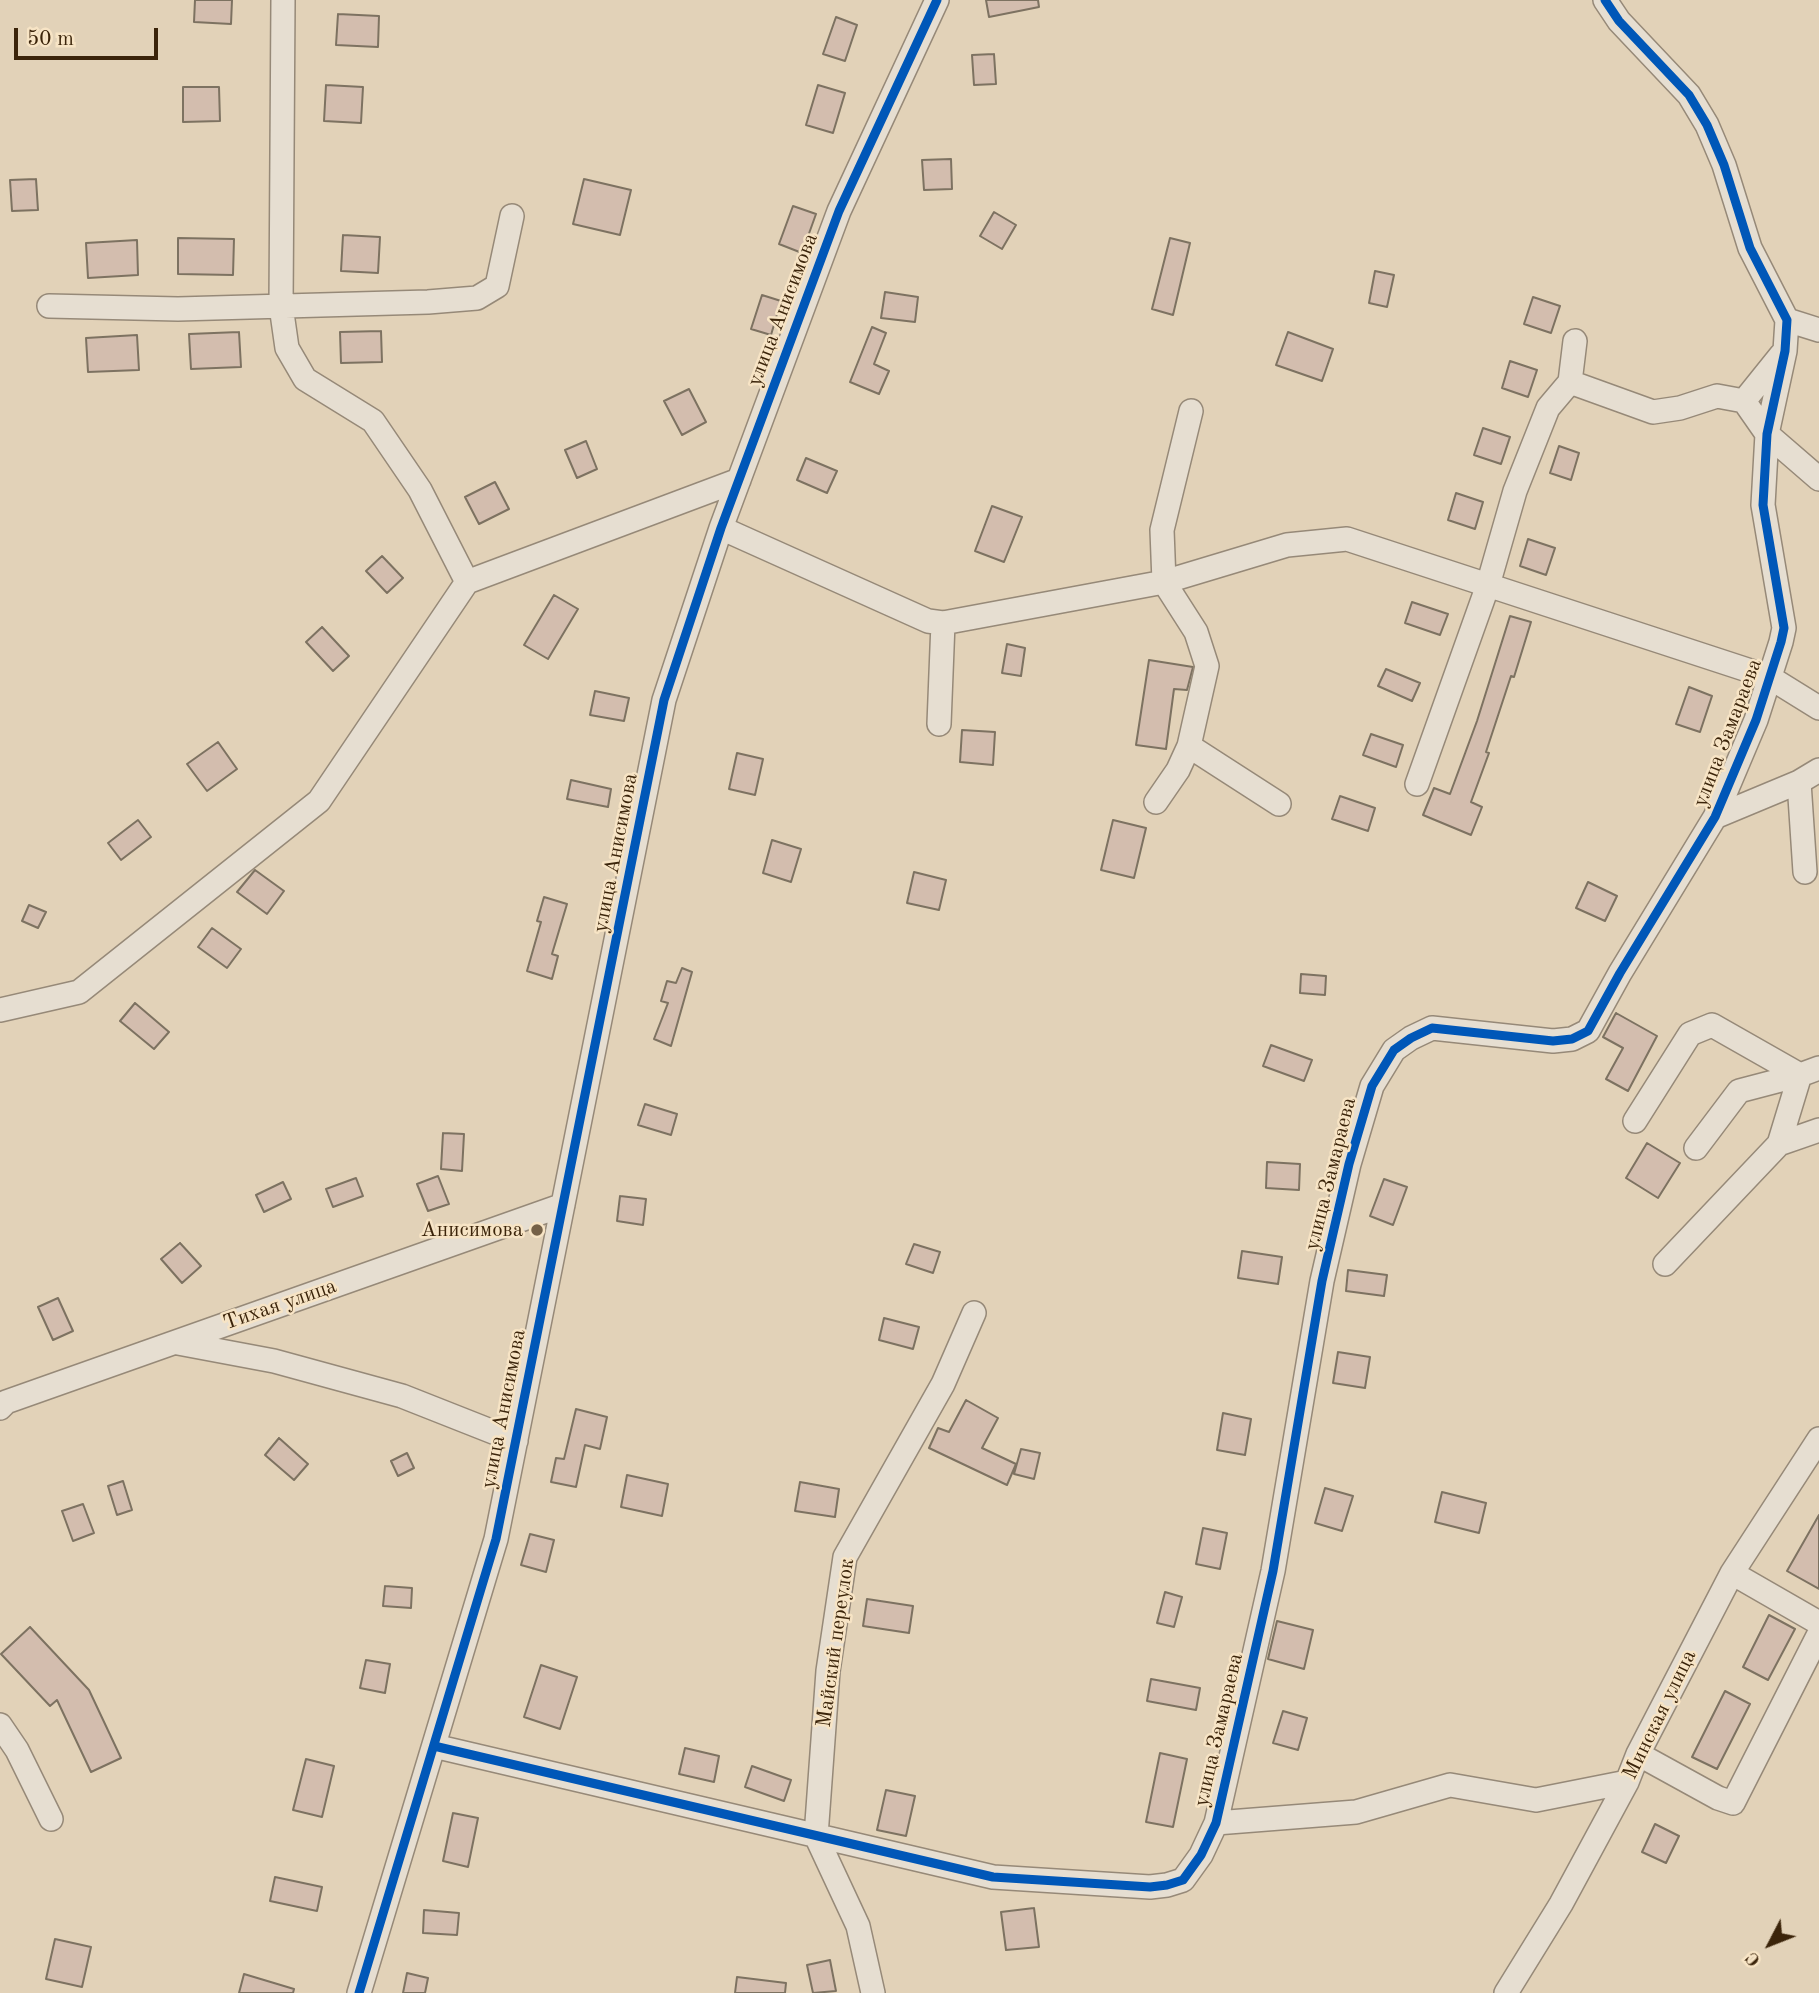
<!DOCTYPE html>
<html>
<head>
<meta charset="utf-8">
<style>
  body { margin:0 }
  #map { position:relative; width:1819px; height:1993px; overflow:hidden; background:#e2d2b8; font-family:"Old Standard TT",serif }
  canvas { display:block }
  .north { position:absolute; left:1735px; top:1909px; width:70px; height:70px; -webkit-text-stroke:5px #f7e4c5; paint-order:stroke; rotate:228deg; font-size:19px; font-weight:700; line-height:28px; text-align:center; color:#3b240a }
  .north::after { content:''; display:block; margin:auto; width:24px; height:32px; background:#3b240a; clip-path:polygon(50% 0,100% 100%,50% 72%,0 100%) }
  .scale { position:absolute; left:14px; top:28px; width:144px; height:32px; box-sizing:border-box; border:4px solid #3b240a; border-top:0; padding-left:9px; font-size:21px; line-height:24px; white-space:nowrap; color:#3b240a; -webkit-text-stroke:5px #f7e4c5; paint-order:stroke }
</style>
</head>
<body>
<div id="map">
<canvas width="1819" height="1993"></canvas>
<div class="north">С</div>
<div class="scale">50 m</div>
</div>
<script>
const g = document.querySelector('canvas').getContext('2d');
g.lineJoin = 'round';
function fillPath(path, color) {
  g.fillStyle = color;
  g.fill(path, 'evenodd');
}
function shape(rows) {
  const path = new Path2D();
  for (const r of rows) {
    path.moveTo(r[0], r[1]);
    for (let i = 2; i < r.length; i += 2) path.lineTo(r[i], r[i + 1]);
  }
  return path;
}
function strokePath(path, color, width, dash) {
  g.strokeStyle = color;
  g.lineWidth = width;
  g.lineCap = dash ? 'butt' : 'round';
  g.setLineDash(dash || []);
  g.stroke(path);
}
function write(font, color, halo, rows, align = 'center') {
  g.font = font + ' "Old Standard TT",serif';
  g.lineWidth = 5;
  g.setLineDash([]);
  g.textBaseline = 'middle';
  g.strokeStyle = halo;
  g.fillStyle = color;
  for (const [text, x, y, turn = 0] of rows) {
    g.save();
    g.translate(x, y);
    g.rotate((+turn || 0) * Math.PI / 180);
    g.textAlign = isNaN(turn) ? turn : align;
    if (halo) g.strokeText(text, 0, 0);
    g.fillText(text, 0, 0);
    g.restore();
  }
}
const building = shape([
  [195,0,232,0,231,24,194,22,195,0],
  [986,0,1038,0,1039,7,989,17,986,0],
  [338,14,379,16,378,47,336,45,338,14],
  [836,17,857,25,845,61,823,54,836,17],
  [994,54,996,84,974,85,972,55,994,54],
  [326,85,363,87,361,123,324,121,326,85],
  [818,85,845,93,833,133,806,125,818,85],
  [183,87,219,87,220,121,183,122,183,87],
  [951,159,952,189,924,190,922,160,951,159],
  [36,179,38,210,12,211,10,180,36,179],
  [584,179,631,190,620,235,573,224,584,179],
  [793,206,816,214,802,253,779,244,793,206],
  [994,212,1016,225,1002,249,980,236,994,212],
  [343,235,380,237,378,273,341,271,343,235],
  [178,238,234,239,233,275,178,274,178,238],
  [1170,238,1190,243,1173,315,1152,309,1170,238],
  [137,240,138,275,88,278,86,243,137,240],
  [1375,271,1394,275,1387,307,1369,303,1375,271],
  [885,292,918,297,915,322,881,318,885,292],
  [762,295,781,301,771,335,751,329,762,295],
  [1533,297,1560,306,1551,333,1524,324,1533,297],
  [872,327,886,333,874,364,889,371,879,394,850,382,872,327],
  [381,331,382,362,341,363,340,332,381,331],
  [239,332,241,367,191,369,189,334,239,332],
  [1288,332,1333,349,1322,381,1276,365,1288,332],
  [137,335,139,370,88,372,86,338,137,335],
  [1510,361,1537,370,1528,397,1502,388,1510,361],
  [689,389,706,422,682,435,664,401,689,389],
  [1483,428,1510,437,1501,464,1474,455,1483,428],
  [586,441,597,469,577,478,565,450,586,441],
  [1559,446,1579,453,1571,480,1550,473,1559,446],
  [806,458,837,471,827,493,797,480,806,458],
  [495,482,509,509,479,524,465,497,495,482],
  [1456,493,1483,502,1475,529,1448,520,1456,493],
  [992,506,1022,517,1004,562,975,551,992,506],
  [1528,539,1555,548,1546,575,1520,566,1528,539],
  [382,556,403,578,387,593,366,571,382,556],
  [554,595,578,609,548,659,524,645,554,595],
  [1412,602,1448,614,1440,635,1405,623,1412,602],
  [1510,616,1531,622,1514,677,1511,676,1486,752,1489,753,1471,802,1482,807,1471,835,1423,815,1434,788,1450,794,1477,721,1510,616],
  [322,627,349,656,333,671,306,642,322,627],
  [1007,644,1025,648,1021,676,1002,673,1007,644],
  [1149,660,1193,667,1187,690,1174,689,1166,749,1136,745,1149,660],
  [1386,669,1420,683,1412,701,1378,686,1386,669],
  [1689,687,1712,696,1700,732,1676,724,1689,687],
  [595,691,629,698,624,721,590,715,595,691],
  [962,730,995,732,993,765,960,762,962,730],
  [1371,734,1403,745,1396,767,1363,755,1371,734],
  [218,742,237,769,207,791,187,764,218,742],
  [737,753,763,759,755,795,729,789,737,753],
  [571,780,611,789,608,807,567,799,571,780],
  [1340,796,1375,808,1368,831,1332,819,1340,796],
  [138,820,151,837,121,860,108,843,138,820],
  [1113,820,1146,828,1134,878,1101,870,1113,820],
  [772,840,801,849,791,882,763,873,772,840],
  [255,870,284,891,267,914,237,892,255,870],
  [914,872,946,880,939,910,907,903,914,872],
  [1588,882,1617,896,1605,921,1576,908,1588,882],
  [544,897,567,904,552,954,558,956,552,979,527,971,541,922,537,921,544,897],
  [29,905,46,912,38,928,22,921,29,905],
  [212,928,241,949,227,968,198,947,212,928],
  [682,968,692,972,671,1046,654,1039,668,1003,661,1001,667,981,676,983,682,968],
  [1301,974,1326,976,1325,995,1300,993,1301,974],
  [135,1003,169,1032,154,1049,120,1021,135,1003],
  [1616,1013,1657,1036,1628,1091,1606,1079,1623,1048,1603,1037,1616,1013],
  [1271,1045,1312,1060,1304,1081,1263,1066,1271,1045],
  [645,1104,677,1114,671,1135,638,1125,645,1104],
  [443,1133,464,1134,462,1171,441,1169,443,1133],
  [1647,1143,1680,1163,1658,1198,1626,1178,1647,1143],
  [1267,1162,1300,1164,1299,1190,1266,1188,1267,1162],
  [438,1176,449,1204,428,1211,417,1184,438,1176],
  [356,1178,363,1196,333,1207,326,1189,356,1178],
  [1384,1179,1407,1187,1393,1225,1370,1216,1384,1179],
  [283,1182,291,1199,264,1212,256,1195,283,1182],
  [620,1196,646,1199,643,1225,617,1221,620,1196],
  [180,1243,201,1266,182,1283,161,1259,180,1243],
  [914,1244,940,1252,933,1273,906,1264,914,1244],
  [1242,1251,1282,1257,1278,1284,1238,1278,1242,1251],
  [1348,1270,1387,1275,1384,1296,1346,1291,1348,1270],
  [58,1298,73,1331,53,1340,38,1307,58,1298],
  [884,1318,919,1327,913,1349,879,1340,884,1318],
  [1338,1352,1370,1357,1365,1388,1333,1383,1338,1352],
  [966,1400,998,1418,982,1448,1016,1464,1007,1485,929,1448,938,1428,949,1432,966,1400],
  [576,1409,607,1417,600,1449,585,1445,576,1487,551,1482,556,1458,564,1459,576,1409],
  [1223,1413,1251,1419,1245,1455,1217,1450,1223,1413],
  [279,1438,308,1464,294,1480,265,1455,279,1438],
  [1021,1449,1040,1453,1034,1479,1014,1474,1021,1449],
  [407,1453,414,1468,398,1476,391,1461,407,1453],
  [627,1475,668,1484,662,1516,621,1507,627,1475],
  [123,1481,132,1510,117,1515,108,1486,123,1481],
  [800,1482,839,1489,835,1517,795,1511,800,1482],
  [1325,1488,1353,1496,1342,1531,1315,1523,1325,1488],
  [1442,1492,1486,1503,1479,1533,1435,1522,1442,1492],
  [83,1504,94,1533,73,1541,62,1511,83,1504],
  [1819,1515,1819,1589,1787,1571,1819,1515],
  [1203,1528,1227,1533,1220,1569,1196,1564,1203,1528],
  [530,1534,554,1540,546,1572,521,1565,530,1534],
  [385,1586,412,1588,411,1608,383,1606,385,1586],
  [1165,1592,1182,1597,1174,1627,1157,1623,1165,1592],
  [867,1599,913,1606,909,1633,863,1626,867,1599],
  [1769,1615,1795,1629,1768,1680,1743,1667,1769,1615],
  [1277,1621,1313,1630,1304,1669,1268,1659,1277,1621],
  [30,1627,89,1690,121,1758,91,1772,57,1700,50,1706,1,1654,30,1627],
  [366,1660,390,1664,385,1693,360,1688,366,1660],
  [541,1665,577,1677,560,1729,524,1717,541,1665],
  [1151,1679,1200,1688,1196,1710,1147,1701,1151,1679],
  [1725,1691,1750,1704,1717,1769,1692,1757,1725,1691],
  [1283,1711,1307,1718,1298,1750,1273,1743,1283,1711],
  [685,1748,719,1756,714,1782,679,1774,685,1748],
  [1160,1753,1187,1759,1173,1827,1146,1822,1160,1753],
  [306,1759,334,1766,322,1817,293,1810,306,1759],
  [752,1766,791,1780,784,1801,745,1787,752,1766],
  [886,1790,915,1796,906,1836,877,1830,886,1790],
  [453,1813,478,1818,468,1867,443,1861,453,1813],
  [1655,1824,1679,1836,1666,1863,1642,1852,1655,1824],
  [275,1877,322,1887,317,1911,270,1901,275,1877],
  [1034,1908,1039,1947,1006,1950,1001,1912,1034,1908],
  [424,1910,459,1913,457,1935,423,1933,424,1910],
  [55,1939,91,1947,82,1987,46,1979,55,1939],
  [830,1960,836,1991,813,1993,807,1965,830,1960],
  [407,1973,428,1978,425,1993,403,1993,407,1973],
  [244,1974,294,1989,293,1993,239,1993,244,1974],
  [737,1977,786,1983,785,1993,735,1993,737,1977]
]);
const minor = shape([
  [283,0,281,306,287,348,305,379,373,421,420,490,467,582],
  [49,306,178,309,428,302,477,298,497,286,512,216],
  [1787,320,1819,330],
  [1570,382,1653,412,1680,408,1717,396,1744,401,1767,434,1819,479],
  [1744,401,1781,355],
  [721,528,928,621,943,623,1164,582,1287,545,1347,539,1769,677,1819,708],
  [939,724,943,623],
  [1189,746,1279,804],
  [1799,782,1805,872],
  [1417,784,1488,585,1515,491,1548,408,1570,382,1575,341],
  [1156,802,1178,770,1189,746,1207,666,1196,632,1164,582,1162,530,1191,411],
  [1715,817,1799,782,1819,770],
  [0,1010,79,992,319,801,467,582,739,480],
  [1635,1121,1690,1034,1712,1025,1800,1075,1819,1068],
  [1779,1144,1800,1075],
  [1696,1148,1739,1091,1800,1075],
  [1665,1264,1779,1144,1819,1130],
  [178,1343,274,1361,402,1396,516,1441],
  [0,1408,6,1402,563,1205],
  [1732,1573,1819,1623],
  [0,1725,17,1750,51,1819],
  [434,1746,993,1877,1150,1887,1167,1885,1183,1880,1201,1855,1216,1823,1273,1571,1322,1281,1349,1164,1372,1086,1394,1050,1411,1038,1432,1028,1553,1041,1572,1039,1588,1031,1620,973,1715,817,1756,720,1781,642,1784,628,1763,505,1767,434,1785,351,1787,320,1750,248,1724,165,1707,125,1689,95,1619,21,1605,0],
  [1638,1754,1718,1798,1733,1803,1819,1634],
  [1216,1823,1356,1812,1450,1785,1536,1800,1627,1782],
  [359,1993,496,1539,664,700,721,528,839,211,937,0],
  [873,1993,858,1926,816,1836,828,1671,845,1557,943,1384,974,1313],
  [1506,1993,1561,1904,1627,1782,1638,1754,1732,1573,1819,1439]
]);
const cycleway = shape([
  [434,1746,993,1877,1150,1887,1167,1885,1183,1880,1201,1855,1216,1823,1273,1571,1322,1281,1349,1164,1372,1086,1394,1050,1411,1038,1432,1028,1553,1041,1572,1039,1588,1031,1620,973,1715,817,1756,720,1781,642,1784,628,1763,505,1767,434,1785,351,1787,320,1750,248,1724,165,1707,125,1689,95,1619,21,1605,0],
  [359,1993,496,1539,664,700,721,528,839,211,937,0]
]);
const markers = [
  [537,1230,7,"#756147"]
];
const streetNames = [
  ["улица Анисимова",783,310,-69],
  ["улица Замараева",1728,733,-69],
  ["улица Анисимова",616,853,-79],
  ["улица Замараева",1331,1174,-76],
  ["Тихая улица",280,1305,-19],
  ["улица Анисимова",504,1409,-79],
  ["Майский переулок",836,1643,-82],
  ["Минская улица",1660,1715,-64],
  ["улица Замараева",1219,1730,-77]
];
const poiNames = [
  ["Анисимова",523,1230]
];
fillPath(building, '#d3bdae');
strokePath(building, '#7d7261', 2);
strokePath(minor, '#968978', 26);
strokePath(minor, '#e6ded1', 23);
strokePath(cycleway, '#0057b8', 9);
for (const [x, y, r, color] of markers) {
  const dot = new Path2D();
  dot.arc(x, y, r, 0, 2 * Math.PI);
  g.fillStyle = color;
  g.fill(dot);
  strokePath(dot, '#f7e4c5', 2.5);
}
write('21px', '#3b240a', '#f7e4c5', streetNames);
write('21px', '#3b240a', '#f7e4c5', poiNames, 'right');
</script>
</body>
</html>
